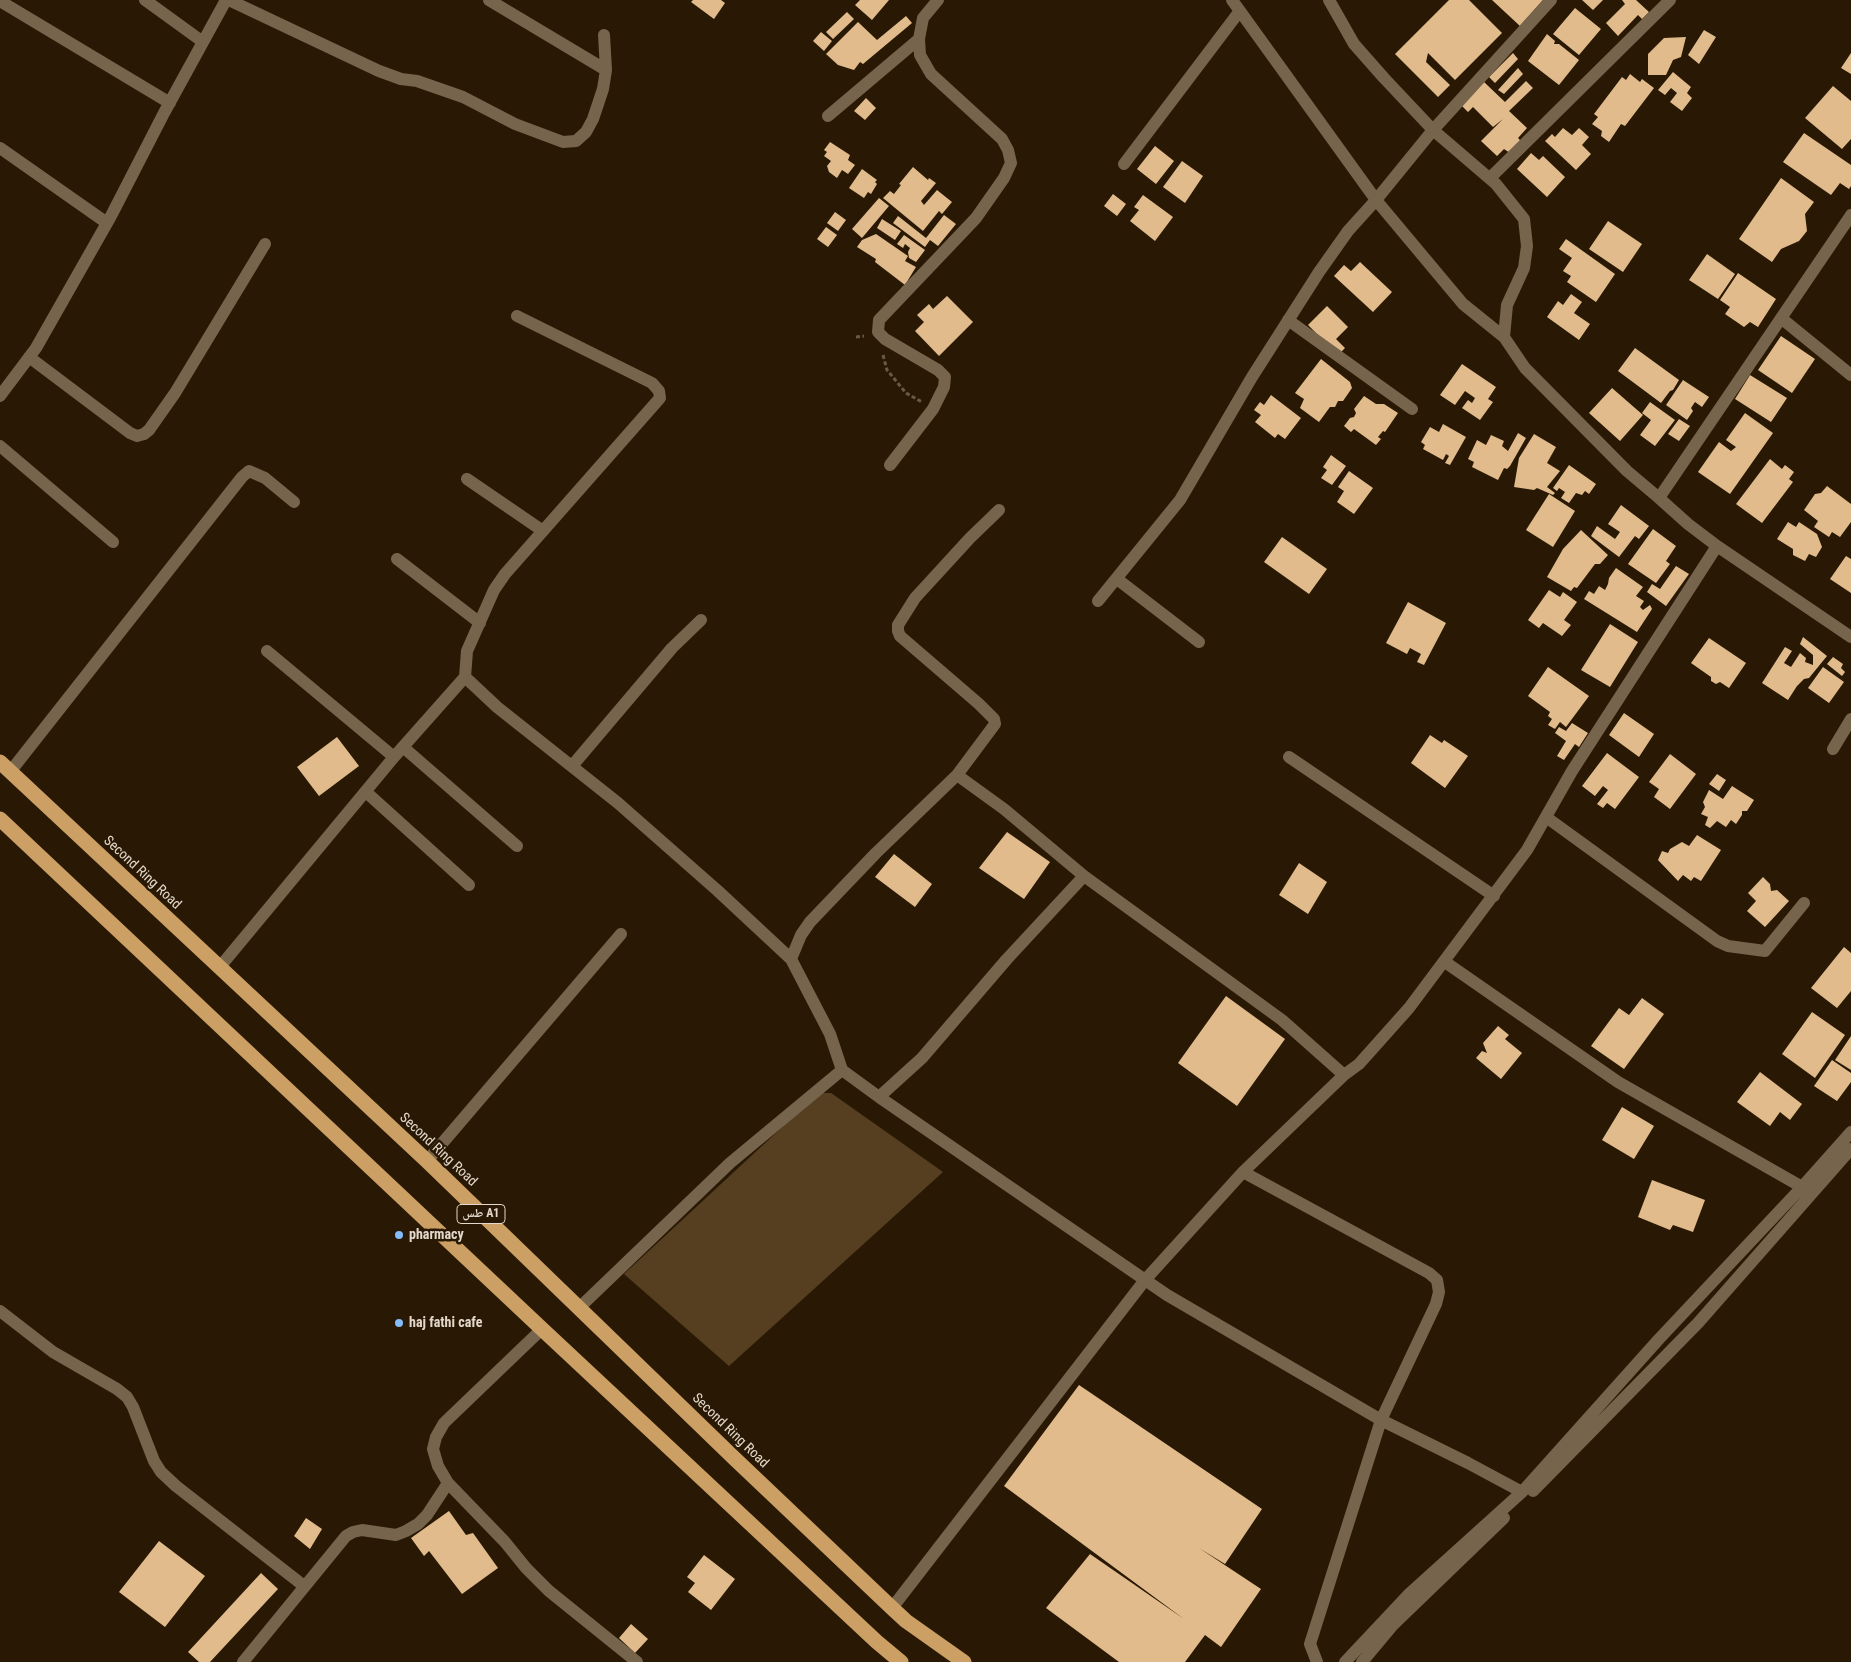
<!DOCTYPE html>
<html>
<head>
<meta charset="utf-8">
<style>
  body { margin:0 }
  canvas { display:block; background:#291904 }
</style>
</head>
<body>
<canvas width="1851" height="1662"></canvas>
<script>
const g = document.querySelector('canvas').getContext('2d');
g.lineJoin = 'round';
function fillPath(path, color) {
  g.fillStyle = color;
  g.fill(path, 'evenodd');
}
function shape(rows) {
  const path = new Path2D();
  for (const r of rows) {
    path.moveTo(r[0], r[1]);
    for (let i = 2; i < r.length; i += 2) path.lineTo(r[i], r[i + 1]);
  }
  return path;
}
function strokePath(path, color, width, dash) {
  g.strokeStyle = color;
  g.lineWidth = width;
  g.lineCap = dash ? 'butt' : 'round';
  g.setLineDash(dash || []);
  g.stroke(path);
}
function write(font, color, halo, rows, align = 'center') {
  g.font = font + ' "Roboto Condensed","Noto Naskh Arabic",sans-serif';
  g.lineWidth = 5;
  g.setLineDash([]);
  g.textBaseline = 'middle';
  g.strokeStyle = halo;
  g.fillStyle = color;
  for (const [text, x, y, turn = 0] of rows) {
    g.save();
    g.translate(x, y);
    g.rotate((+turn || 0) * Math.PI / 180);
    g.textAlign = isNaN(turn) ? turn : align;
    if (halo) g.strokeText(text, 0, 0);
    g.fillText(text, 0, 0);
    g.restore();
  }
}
const green = shape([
  [819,1093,831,1093,943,1172,729,1366,624,1274]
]);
const building = shape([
  [693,0,721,0,725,3,714,19,691,2],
  [860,0,889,0,872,20,855,5],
  [1449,0,1469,0,1502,33,1455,80,1428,53,1426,62,1450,85,1438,97,1395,54],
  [1492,0,1543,0,1520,26],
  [1582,0,1603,0,1593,10],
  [1622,0,1636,0,1649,12,1642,19,1638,15,1618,36,1606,23,1625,4],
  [1575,8,1601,29,1579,55,1553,34],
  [847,12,854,19,833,39,826,32],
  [906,16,912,23,863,64,860,62,854,70,838,65,826,54,858,22,877,40],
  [1704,30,1716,37,1699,64,1688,55],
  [821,32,832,41,824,51,813,41],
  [1547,34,1555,41,1554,44,1559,44,1579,60,1559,85,1528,61],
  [1686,37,1681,57,1673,60,1666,75,1648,75,1648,54,1664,38],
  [1513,53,1518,59,1495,83,1489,77],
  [1851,53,1851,74,1841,68],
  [1518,68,1523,74,1504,94,1498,90],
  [1673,72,1691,87,1687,93,1692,98,1682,111,1670,102,1677,93,1671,88,1665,95,1658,90],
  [1630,74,1640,82,1642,79,1654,88,1625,126,1621,124,1609,142,1601,136,1602,131,1592,124,1598,117,1594,114,1622,77,1626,80],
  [1526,81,1533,88,1509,111,1527,128,1518,138,1521,141,1510,153,1504,149,1497,156,1481,141,1503,119,1493,127,1473,107,1468,112,1461,105,1484,82,1505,102],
  [1833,86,1851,101,1851,139,1842,149,1805,118],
  [866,98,876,108,865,120,854,111],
  [1563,128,1572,135,1579,128,1589,137,1582,145,1591,154,1576,170,1545,141,1552,134,1555,137],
  [1804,133,1851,165,1851,186,1849,189,1840,183,1831,195,1783,162],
  [830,142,850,155,848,160,855,165,848,174,842,170,837,178,829,172,827,166,831,161,824,156,827,152,824,150],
  [1155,146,1174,161,1156,184,1137,169],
  [1531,153,1539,160,1543,156,1565,177,1547,197,1517,169],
  [1182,161,1203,176,1185,203,1163,187],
  [913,167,928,180,929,178,936,183,921,201,924,205,937,190,952,202,942,214,939,211,923,231,883,198,890,191,894,194,901,185,899,184],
  [862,169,877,180,875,182,877,184,871,194,868,192,864,198,849,188],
  [1781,178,1814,202,1805,214,1807,231,1799,241,1781,249,1772,262,1739,239],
  [1113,194,1126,204,1117,216,1104,206],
  [1143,195,1173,217,1155,241,1130,221,1139,210,1134,207],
  [879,198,889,206,862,238,852,229],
  [835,212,846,220,838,231,827,223],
  [944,215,956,224,938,246,930,240,925,247,893,223,898,216,926,238],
  [882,219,901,231,895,240,877,228],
  [1608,221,1642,244,1623,272,1589,249],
  [826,227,837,235,828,247,817,239],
  [876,234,908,256,905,261,916,267,905,285,875,262,876,259,857,247,862,240],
  [904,235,925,250,916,262,909,258,908,252,910,248,905,244,903,248,897,244],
  [1566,239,1615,274,1596,302,1567,282,1571,276,1563,271,1572,258,1559,249],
  [1707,254,1735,274,1718,299,1689,280],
  [1360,262,1392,292,1373,312,1334,276,1344,265,1351,271],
  [1738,273,1776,299,1758,327,1750,322,1744,327,1725,314,1730,307,1720,300],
  [1571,294,1582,302,1574,313,1590,324,1579,340,1547,317,1558,301,1563,305],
  [947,296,973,322,939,356,915,331,924,322,917,315,929,304,933,309],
  [1327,306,1348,327,1336,339,1345,348,1338,355,1308,325],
  [1781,336,1815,359,1792,393,1758,370],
  [1635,348,1679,380,1673,390,1670,391,1661,403,1618,371],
  [1321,359,1350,382,1352,388,1343,401,1338,401,1335,407,1330,407,1319,422,1300,408,1304,399,1295,393],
  [1462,364,1496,387,1488,399,1493,402,1480,420,1462,408,1468,400,1472,403,1475,398,1465,391,1455,405,1440,395],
  [1750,375,1787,398,1771,422,1735,399],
  [1683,380,1709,397,1702,407,1695,402,1691,408,1693,411,1687,420,1666,405],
  [1612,388,1643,415,1620,441,1589,413],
  [1271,395,1301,418,1285,439,1278,434,1275,438,1255,422,1261,415,1254,410,1260,402,1264,405],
  [1364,396,1376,404,1384,404,1398,413,1385,432,1383,431,1378,437,1381,439,1376,445,1354,429,1351,432,1344,426,1350,418,1354,417,1356,413,1354,409],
  [1650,402,1675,420,1655,446,1640,435,1651,420,1642,413],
  [1745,413,1773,433,1730,494,1698,472,1719,442,1731,451,1736,447,1726,440],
  [1679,419,1690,426,1679,441,1668,434],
  [1443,424,1466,437,1450,465,1445,463,1449,456,1446,454,1443,460,1423,449,1425,445,1421,442,1430,427,1439,432],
  [1518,433,1526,438,1510,466,1507,469,1504,468,1498,480,1472,467,1474,462,1468,459,1477,440,1486,445,1491,435,1504,441,1502,446,1508,451],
  [1534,434,1556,447,1547,463,1560,471,1547,487,1555,493,1553,495,1537,488,1534,490,1514,487,1519,458],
  [1331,455,1346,466,1332,485,1321,478,1327,470,1323,467],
  [1770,459,1782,469,1785,465,1794,472,1789,479,1793,482,1762,523,1736,504],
  [1569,465,1596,484,1589,494,1585,491,1582,495,1576,493,1569,503,1561,498,1565,492,1559,488,1557,491,1553,488],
  [1349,471,1373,488,1354,514,1337,502,1344,491,1338,487],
  [1827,486,1851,504,1851,522,1840,537,1832,532,1829,537,1814,527,1818,521,1804,510,1815,494,1821,493],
  [1549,494,1575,511,1553,547,1526,530],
  [1621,505,1649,526,1639,539,1635,536,1619,557,1591,536,1597,526,1615,539,1620,532,1608,524],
  [1788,522,1796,527,1799,522,1817,534,1822,547,1816,557,1809,554,1805,561,1793,555,1793,549,1777,539],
  [1653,529,1676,546,1666,561,1670,564,1656,583,1628,564],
  [1581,530,1608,555,1600,564,1595,564,1577,588,1574,587,1571,591,1547,577,1563,549],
  [1282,537,1327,569,1309,594,1264,562],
  [1846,556,1851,559,1851,593,1830,579],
  [1676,566,1689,574,1666,606,1647,592,1652,584,1660,589],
  [1616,568,1643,587,1636,596,1644,601,1640,607,1643,610,1650,605,1652,609,1637,632,1584,599,1589,591,1594,594,1599,586,1605,590,1608,584,1609,578],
  [1549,590,1560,597,1563,592,1577,602,1564,620,1571,625,1562,636,1543,623,1539,628,1528,620],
  [1408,602,1446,623,1424,665,1417,662,1421,654,1410,648,1407,654,1386,643],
  [1610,624,1638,642,1610,687,1581,670],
  [1803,637,1827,656,1809,678,1804,679,1797,686,1788,700,1762,683,1785,647,1792,651,1784,663,1791,667,1800,653,1806,658,1805,662,1813,665,1813,655,1800,644],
  [1709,638,1746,663,1729,688,1720,682,1716,684,1711,681,1711,677,1691,663],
  [1833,657,1843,664,1841,668,1845,672,1842,676,1827,664],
  [1548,667,1589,696,1566,727,1560,722,1555,729,1548,725,1552,719,1548,716,1550,712,1528,696],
  [1823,667,1844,682,1829,703,1808,688],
  [1624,713,1654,734,1639,757,1609,735],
  [1572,723,1588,733,1579,747,1575,744,1564,760,1557,756,1566,741,1555,733,1559,727,1566,731],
  [1430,735,1442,743,1444,740,1468,756,1445,788,1411,763],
  [337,737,359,766,319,796,297,767],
  [1607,753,1639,777,1615,809,1607,803,1603,808,1597,804,1608,790,1603,786,1595,796,1582,786],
  [1670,754,1696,774,1670,809,1654,797,1659,789,1649,782],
  [1717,774,1726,780,1719,791,1709,784],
  [1732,786,1754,800,1747,811,1742,811,1742,815,1736,824,1731,820,1726,827,1717,821,1710,828,1705,825,1708,817,1701,814,1705,807,1703,802,1709,790,1723,799],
  [1007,832,1050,862,1024,899,979,868],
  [1697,835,1721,850,1701,881,1694,877,1691,881,1683,875,1678,881,1658,860,1662,851,1668,853,1670,849,1682,842,1689,846],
  [894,854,932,884,915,907,875,877],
  [1299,863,1327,882,1308,914,1279,895],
  [1763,877,1770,884,1771,891,1777,890,1789,901,1765,927,1747,911,1756,901,1748,893],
  [1844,947,1851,953,1851,991,1837,1008,1811,988],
  [1226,996,1285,1039,1237,1106,1178,1063],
  [1642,998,1664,1014,1624,1069,1591,1046,1619,1008,1629,1015],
  [1812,1012,1845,1035,1815,1078,1782,1054],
  [1498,1026,1509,1035,1505,1039,1522,1053,1501,1079,1476,1058,1482,1051,1487,1053,1483,1043],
  [1851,1036,1851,1070,1835,1060],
  [1832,1060,1851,1073,1851,1082,1837,1101,1814,1086],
  [1760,1072,1802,1104,1790,1120,1780,1112,1770,1126,1737,1102],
  [1622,1107,1654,1126,1634,1159,1602,1140],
  [1652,1180,1705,1200,1693,1232,1673,1225,1670,1230,1638,1217],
  [1079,1385,1262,1509,1225,1564,1199,1548,1261,1589,1221,1647,1205,1635,1185,1662,1119,1662,1046,1608,1090,1554,1184,1619,1004,1486],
  [449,1511,466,1535,473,1533,498,1568,462,1594,429,1551,424,1556,411,1538],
  [306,1518,322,1529,310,1549,294,1536],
  [159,1541,205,1576,165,1627,119,1592],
  [704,1555,735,1579,711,1610,688,1592,695,1583,687,1577],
  [261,1573,278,1589,210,1662,199,1662,188,1652],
  [631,1624,648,1639,635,1653,619,1638]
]);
const path = shape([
  [856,337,864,336],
  [883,355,887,370,906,393,922,402]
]);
const minor = shape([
  [145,0,203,42],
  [229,0,379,71,401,79,417,81,463,97,515,124,563,142,576,141,586,132,593,119,603,89,606,70,604,35],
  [489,0,606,70],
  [1232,0,1376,200,1463,304,1504,337],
  [1329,0,1354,44,1384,78,1433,130,1496,184,1524,219,1527,246,1524,268,1507,305,1504,337,1525,368,1627,471,1659,498,1851,215],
  [0,1,170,103],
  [828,116,919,39],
  [0,148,107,223],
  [1124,164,1239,12],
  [1490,178,1670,0],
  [517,316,652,383,659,391,660,398,505,574,494,590,467,651,465,677,497,707,618,803,718,891,791,959],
  [1781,318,1851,375],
  [1288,320,1412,409],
  [29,357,130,433,137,436,144,434,149,430,175,393,265,244],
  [0,396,36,348,111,216,164,113,226,0],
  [0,446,113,542],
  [890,465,933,409,944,387,945,377,938,370,885,339,878,332,879,320,976,218,1004,178,1011,163,1008,150,1002,139,931,74,920,55,919,39,923,18,938,0],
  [467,479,543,531],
  [999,510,970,538,915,598,898,625,898,631,900,636,979,704,994,719,995,724,957,775,876,853,810,922,801,935,791,959,830,1034,842,1070,879,1097,1167,1295,1381,1420,1468,1463,1522,1492],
  [1717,546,1851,637],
  [397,559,480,623],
  [1117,579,1199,642],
  [1098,601,1180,500,1252,377,1319,272,1348,231,1376,200,1433,130,1551,0],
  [267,651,394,757],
  [403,747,517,846],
  [1833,749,1851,719],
  [1289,757,1494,896],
  [572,766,672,648,701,620],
  [10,772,242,477,249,471,265,478,294,502],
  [957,775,1004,809,1084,876,1282,1020,1344,1075,1359,1064,1409,1008,1527,850,1572,771,1717,546,1688,524,1659,498],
  [366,792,469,885],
  [1546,817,1717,941,1728,946,1765,951,1804,903],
  [1445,962,1618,1082,1802,1187],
  [219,968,394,757,465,677],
  [879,1097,922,1058,1007,959,1084,876],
  [427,1161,621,934],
  [1243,1172,1429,1273,1437,1280,1439,1292,1436,1304,1381,1420,1310,1644,1317,1662],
  [580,1307,730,1163,842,1070],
  [0,1311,53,1352,117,1389,127,1397,133,1407,154,1461,161,1472,176,1486,304,1586],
  [542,1329,444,1423,436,1437,433,1449,438,1466,448,1483,505,1542,526,1568,549,1591,637,1662],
  [1533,1491,1698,1323,1851,1149],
  [892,1608,1145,1280,1243,1172,1344,1075],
  [243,1662,346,1536,353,1532,362,1530,396,1535,406,1531,418,1524,427,1515,448,1483],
  [1345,1662,1408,1595,1522,1492,1659,1339,1802,1187,1851,1132],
  [1362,1662,1393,1625,1504,1518]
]);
const highway = shape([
  [0,762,427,1161,734,1458,892,1608,906,1621,964,1662],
  [0,819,542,1329,877,1642,901,1662]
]);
const markers = [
  [399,1235,5,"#85bbfb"],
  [399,1323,5,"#85bbfb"]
];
const shields = [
  [481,1214,48]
];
const shieldNames = [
  ["طس A1",481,1214]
];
const streetNames = [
  ["Second Ring Road",142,873,43],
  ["Second Ring Road",438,1150,43],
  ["Second Ring Road",730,1431,44]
];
const poiNames = [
  ["pharmacy",409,1235],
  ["haj fathi cafe",409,1323]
];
fillPath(green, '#563f20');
fillPath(building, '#e1bb8b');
strokePath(path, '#695a48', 3, [4, 2.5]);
strokePath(minor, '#77644d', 12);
strokePath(highway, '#cc9f64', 15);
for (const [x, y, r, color] of markers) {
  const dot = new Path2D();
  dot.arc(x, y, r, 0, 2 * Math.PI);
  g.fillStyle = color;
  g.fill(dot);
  strokePath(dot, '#291904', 2);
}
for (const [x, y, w] of shields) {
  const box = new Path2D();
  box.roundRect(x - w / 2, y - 9.5, w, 19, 4);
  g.fillStyle = '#291904';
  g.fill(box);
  strokePath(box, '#e3d8cb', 1);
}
write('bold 12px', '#e3d8cb', null, shieldNames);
write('14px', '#e3d8cb', '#291904', streetNames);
write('bold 14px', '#e3d8cb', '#291904', poiNames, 'left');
</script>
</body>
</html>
